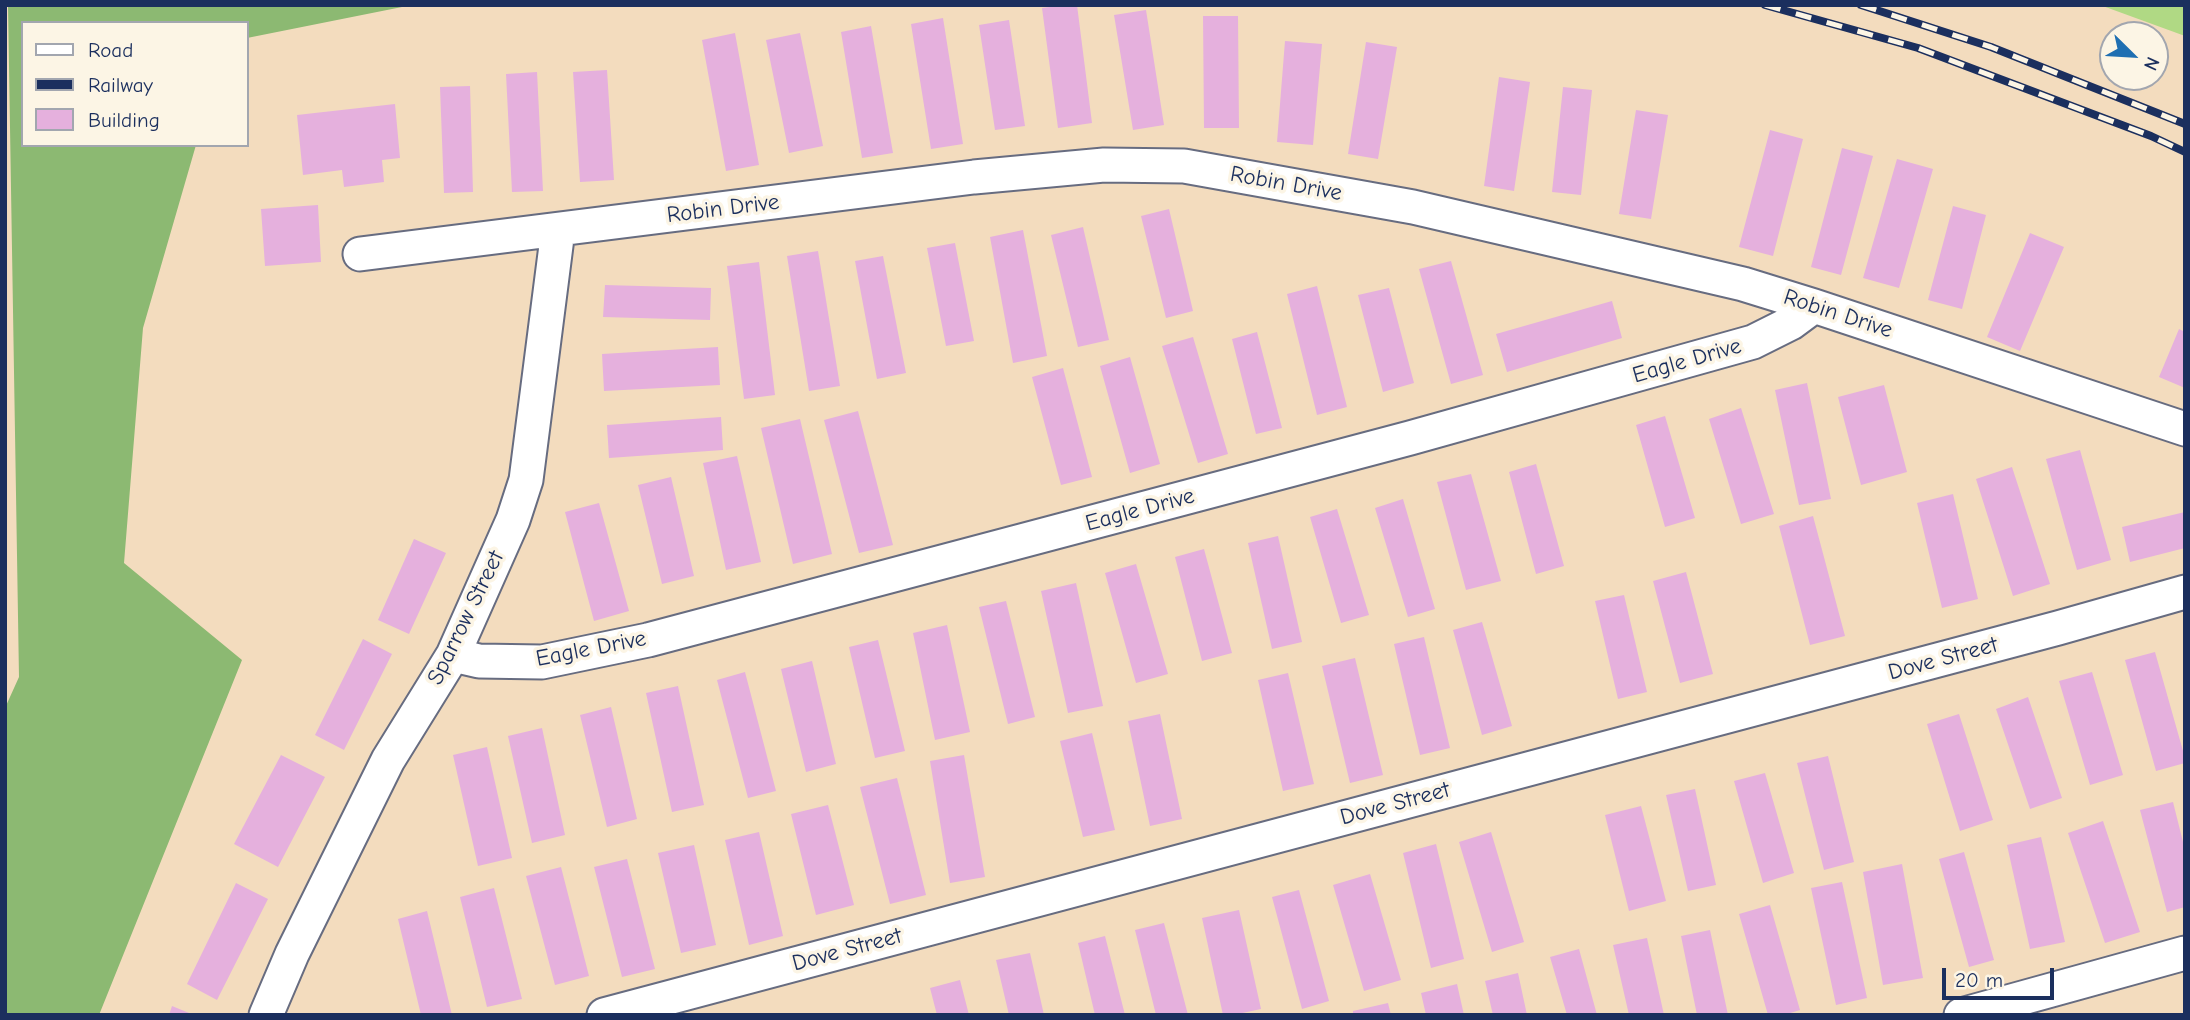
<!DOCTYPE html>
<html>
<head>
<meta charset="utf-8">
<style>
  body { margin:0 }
  #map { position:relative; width:2190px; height:1020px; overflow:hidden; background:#f3dcbe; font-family:"Comic Neue",sans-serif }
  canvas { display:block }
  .frame { position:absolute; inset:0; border:7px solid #1b2f5e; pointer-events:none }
  .legend { position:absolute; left:21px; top:21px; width:228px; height:126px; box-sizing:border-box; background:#fcf5e5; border:2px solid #a2a6af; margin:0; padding:9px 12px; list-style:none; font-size:21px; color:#1b2f5e }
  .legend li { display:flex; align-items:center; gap:14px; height:35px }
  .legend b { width:35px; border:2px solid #a2a6af }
  .north { position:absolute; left:2099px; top:21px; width:70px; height:70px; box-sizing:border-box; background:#fcf5e5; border:2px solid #a2a6af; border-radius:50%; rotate:114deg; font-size:19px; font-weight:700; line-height:28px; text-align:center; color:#1b2f5e }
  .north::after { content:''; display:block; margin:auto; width:24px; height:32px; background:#1f6fb2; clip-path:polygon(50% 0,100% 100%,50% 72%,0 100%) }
  .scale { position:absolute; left:1942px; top:968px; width:112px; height:32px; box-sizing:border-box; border:4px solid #1b2f5e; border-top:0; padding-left:9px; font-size:21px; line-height:24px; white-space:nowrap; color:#1b2f5e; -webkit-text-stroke:5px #fcf5e5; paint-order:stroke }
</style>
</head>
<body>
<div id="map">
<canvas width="2190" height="1020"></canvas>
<div class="frame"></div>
<ul class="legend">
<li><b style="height:9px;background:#fff"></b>Road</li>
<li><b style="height:9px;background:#1b2f5e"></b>Railway</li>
<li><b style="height:19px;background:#e5b0dd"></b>Building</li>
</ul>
<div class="north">N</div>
<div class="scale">20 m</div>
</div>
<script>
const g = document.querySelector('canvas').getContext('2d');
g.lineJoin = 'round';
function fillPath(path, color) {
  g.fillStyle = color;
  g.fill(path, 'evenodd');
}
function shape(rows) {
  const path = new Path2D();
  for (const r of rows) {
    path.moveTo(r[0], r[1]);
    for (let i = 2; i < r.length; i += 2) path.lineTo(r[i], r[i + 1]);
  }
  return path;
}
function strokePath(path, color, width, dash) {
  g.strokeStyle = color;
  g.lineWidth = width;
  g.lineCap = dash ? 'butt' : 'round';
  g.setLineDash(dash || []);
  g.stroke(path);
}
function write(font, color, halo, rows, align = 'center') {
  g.font = font + ' "Comic Neue",sans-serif';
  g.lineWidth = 7;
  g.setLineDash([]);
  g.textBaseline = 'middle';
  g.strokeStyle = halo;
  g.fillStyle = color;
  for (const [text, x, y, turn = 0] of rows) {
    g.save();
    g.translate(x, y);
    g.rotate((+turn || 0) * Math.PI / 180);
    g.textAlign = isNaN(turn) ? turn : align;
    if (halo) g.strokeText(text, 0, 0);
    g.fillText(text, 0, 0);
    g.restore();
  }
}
const green = shape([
  [2100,5,2185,5,2185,36]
]);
const forest = shape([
  [8,5,412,5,247,38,247,23,23,23,23,145,196,145,143,328,124,563,242,660,99,1015,5,1015,5,708,19,677]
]);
const building = shape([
  [1064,5,1077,5,1092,123,1058,128,1042,8],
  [1146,10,1164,125,1133,130,1114,15],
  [1203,16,1238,16,1239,128,1204,128],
  [943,18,963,144,931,149,911,24],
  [1009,20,1025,126,995,130,979,25],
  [871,26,893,153,862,158,841,32],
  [735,33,759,165,726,171,702,40],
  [800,33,823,146,789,153,766,40],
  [1285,41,1322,44,1313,145,1277,142],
  [1366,42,1397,47,1378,159,1348,154],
  [607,70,614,180,580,182,573,72],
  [537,72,543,191,512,192,506,74],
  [1499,77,1530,82,1514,191,1484,186],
  [470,86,473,192,444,193,440,87],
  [1563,87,1592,90,1581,195,1552,192],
  [395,104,400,158,382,160,384,182,344,187,342,170,303,175,297,115],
  [1636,110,1668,115,1651,219,1619,214],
  [1770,130,1803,139,1773,256,1739,247],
  [1842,148,1873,156,1841,275,1811,267],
  [1897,159,1933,169,1899,288,1863,278],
  [318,205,321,262,265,266,261,209],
  [1953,206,1986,215,1962,309,1928,300],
  [1169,209,1193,311,1166,318,1141,216],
  [1083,227,1109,340,1078,347,1051,235],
  [1023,230,1047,356,1013,363,990,237],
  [2030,233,2064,247,2020,351,1987,337],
  [955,243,974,341,946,346,927,248],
  [818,251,840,386,809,391,787,256],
  [883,256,906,373,877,379,855,261],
  [1451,261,1483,375,1451,384,1419,269],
  [759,262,775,395,744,399,727,266],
  [605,285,711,288,710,320,603,317],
  [1317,286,1347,407,1317,415,1287,294],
  [1389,288,1414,383,1383,392,1358,295],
  [1612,301,1622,338,1507,372,1496,334],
  [2179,329,2185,332,2185,388,2159,377],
  [1257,332,1282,428,1256,434,1232,339],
  [1193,337,1228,454,1198,463,1162,346],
  [718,347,720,385,604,391,602,354],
  [1130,357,1160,464,1130,473,1100,366],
  [1063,368,1092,477,1061,485,1032,377],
  [1807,383,1831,499,1799,505,1775,390],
  [1884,385,1907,472,1861,485,1838,397],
  [1741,408,1774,514,1741,524,1709,419],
  [858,411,893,545,859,553,824,420],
  [1665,416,1695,518,1665,527,1636,425],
  [721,417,723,450,609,458,607,425],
  [800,419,832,554,793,564,761,428],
  [2080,450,2111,560,2077,570,2046,459],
  [737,456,761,562,726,570,703,463],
  [1536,464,1564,566,1536,574,1509,472],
  [2012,467,2050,584,2013,596,1976,479],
  [1471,474,1501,581,1466,590,1437,482],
  [671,477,694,576,662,584,638,485],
  [1953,494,1978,599,1942,608,1917,503],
  [1403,499,1435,609,1408,617,1375,508],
  [599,503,629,611,594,621,565,512],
  [1337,509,1369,615,1341,623,1310,517],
  [2185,512,2185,548,2130,562,2122,527],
  [1813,516,1845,636,1810,645,1779,526],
  [1278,536,1302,642,1272,649,1248,543],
  [414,539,446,553,409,634,378,620],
  [1204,549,1232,653,1202,661,1175,557],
  [1136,564,1168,674,1136,683,1105,573],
  [1686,572,1713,674,1680,683,1653,581],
  [1076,583,1103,706,1068,713,1041,591],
  [1624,595,1647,692,1618,699,1595,601],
  [1006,601,1035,717,1008,724,979,607],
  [1482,622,1512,726,1482,735,1453,630],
  [947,625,970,732,935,740,913,633],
  [1424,637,1450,748,1420,755,1394,644],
  [363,639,392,654,344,750,315,735],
  [878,640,905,751,875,758,849,647],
  [2155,652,2185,758,2185,763,2156,771,2125,660],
  [1355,658,1383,775,1350,783,1322,666],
  [812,661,836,764,806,772,781,669],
  [745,672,776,791,748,798,717,680],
  [2092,672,2123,775,2090,785,2059,681],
  [1288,673,1314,784,1283,791,1258,680],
  [678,686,704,805,672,812,646,693],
  [2028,697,2062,798,2030,809,1996,709],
  [611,707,637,819,607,827,580,715],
  [1160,714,1182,819,1150,826,1128,721],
  [1959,714,1993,820,1960,831,1927,724],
  [542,728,565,835,532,843,508,736],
  [1092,733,1115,830,1083,837,1060,741],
  [487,747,512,858,478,866,453,755],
  [281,755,325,777,278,867,234,844],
  [964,755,985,877,950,883,930,761],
  [1828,756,1854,862,1824,870,1797,763],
  [1765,773,1794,873,1763,883,1734,781],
  [897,778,926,895,890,904,860,787],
  [1695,789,1716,885,1688,891,1666,795],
  [2173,802,2185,850,2185,907,2167,912,2140,810],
  [828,805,854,905,816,915,791,814],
  [1641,806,1666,901,1629,911,1605,815],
  [2103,821,2140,932,2105,943,2068,833],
  [759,832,783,936,749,945,725,840],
  [1491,832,1524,942,1492,952,1459,842],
  [2041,837,2065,942,2030,949,2007,845],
  [1436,844,1464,959,1431,968,1403,853],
  [694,845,716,945,681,953,658,853],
  [1964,852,1994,960,1969,967,1939,859],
  [627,859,655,969,622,977,594,867],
  [1902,864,1923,978,1883,985,1863,872],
  [561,867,589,976,555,985,526,876],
  [1370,874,1401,980,1364,991,1333,885],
  [1842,882,1867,998,1836,1005,1811,888],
  [236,883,268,899,217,1000,187,984],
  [494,888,522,999,487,1007,460,897],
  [1299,890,1329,1001,1302,1009,1272,897],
  [1770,905,1800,1010,1784,1015,1768,1015,1739,914],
  [1239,910,1261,1009,1233,1015,1223,1015,1202,918],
  [427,911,452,1015,421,1015,398,919],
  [1164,923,1188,1015,1156,1015,1135,930],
  [1710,930,1728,1015,1697,1015,1681,936],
  [1105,936,1125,1015,1095,1015,1078,943],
  [1647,938,1664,1015,1629,1015,1613,945],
  [1579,949,1597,1015,1567,1015,1550,957],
  [1030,953,1044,1015,1009,1015,996,960],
  [1518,973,1527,1015,1493,1015,1485,981],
  [960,980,969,1015,937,1015,930,988],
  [1457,984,1464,1015,1426,1015,1421,993],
  [1388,1003,1391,1015,1353,1015,1353,1011],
  [172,1006,194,1015,169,1015]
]);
const street = shape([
  [360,254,974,177,1104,165,1184,166,1413,207,1743,284,1814,306,2185,429],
  [453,655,479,661,542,662,648,640,1410,438,1753,342,1791,323,1814,306],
  [266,1015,292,954,388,760,453,655,513,520,526,480,558,230],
  [604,1015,2058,628,2185,592],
  [1961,1015,2185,953]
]);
const rail = shape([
  [1765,5,1918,48,2151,136,2185,152],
  [1861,5,1991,47,2185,124]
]);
const streetNames = [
  ["Robin Drive",1286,184,10],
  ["Robin Drive",723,209,-7],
  ["Robin Drive",1838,314,18],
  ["Eagle Drive",1687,361,-16],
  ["Eagle Drive",1140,510,-15],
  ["Sparrow Street",466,618,-64],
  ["Eagle Drive",591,649,-11],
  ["Dove Street",1943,659,-15],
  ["Dove Street",1395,804,-15],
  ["Dove Street",847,950,-15]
];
fillPath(green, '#b0d984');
fillPath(forest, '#8cb972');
fillPath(building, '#e5b0dd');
strokePath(street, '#676c80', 37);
strokePath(street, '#fff', 33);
strokePath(rail, '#1b2f5e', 8);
strokePath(rail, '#fcf5e5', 5, [16]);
write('23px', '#1b2f5e', '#fcf5e5', streetNames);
</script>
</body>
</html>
